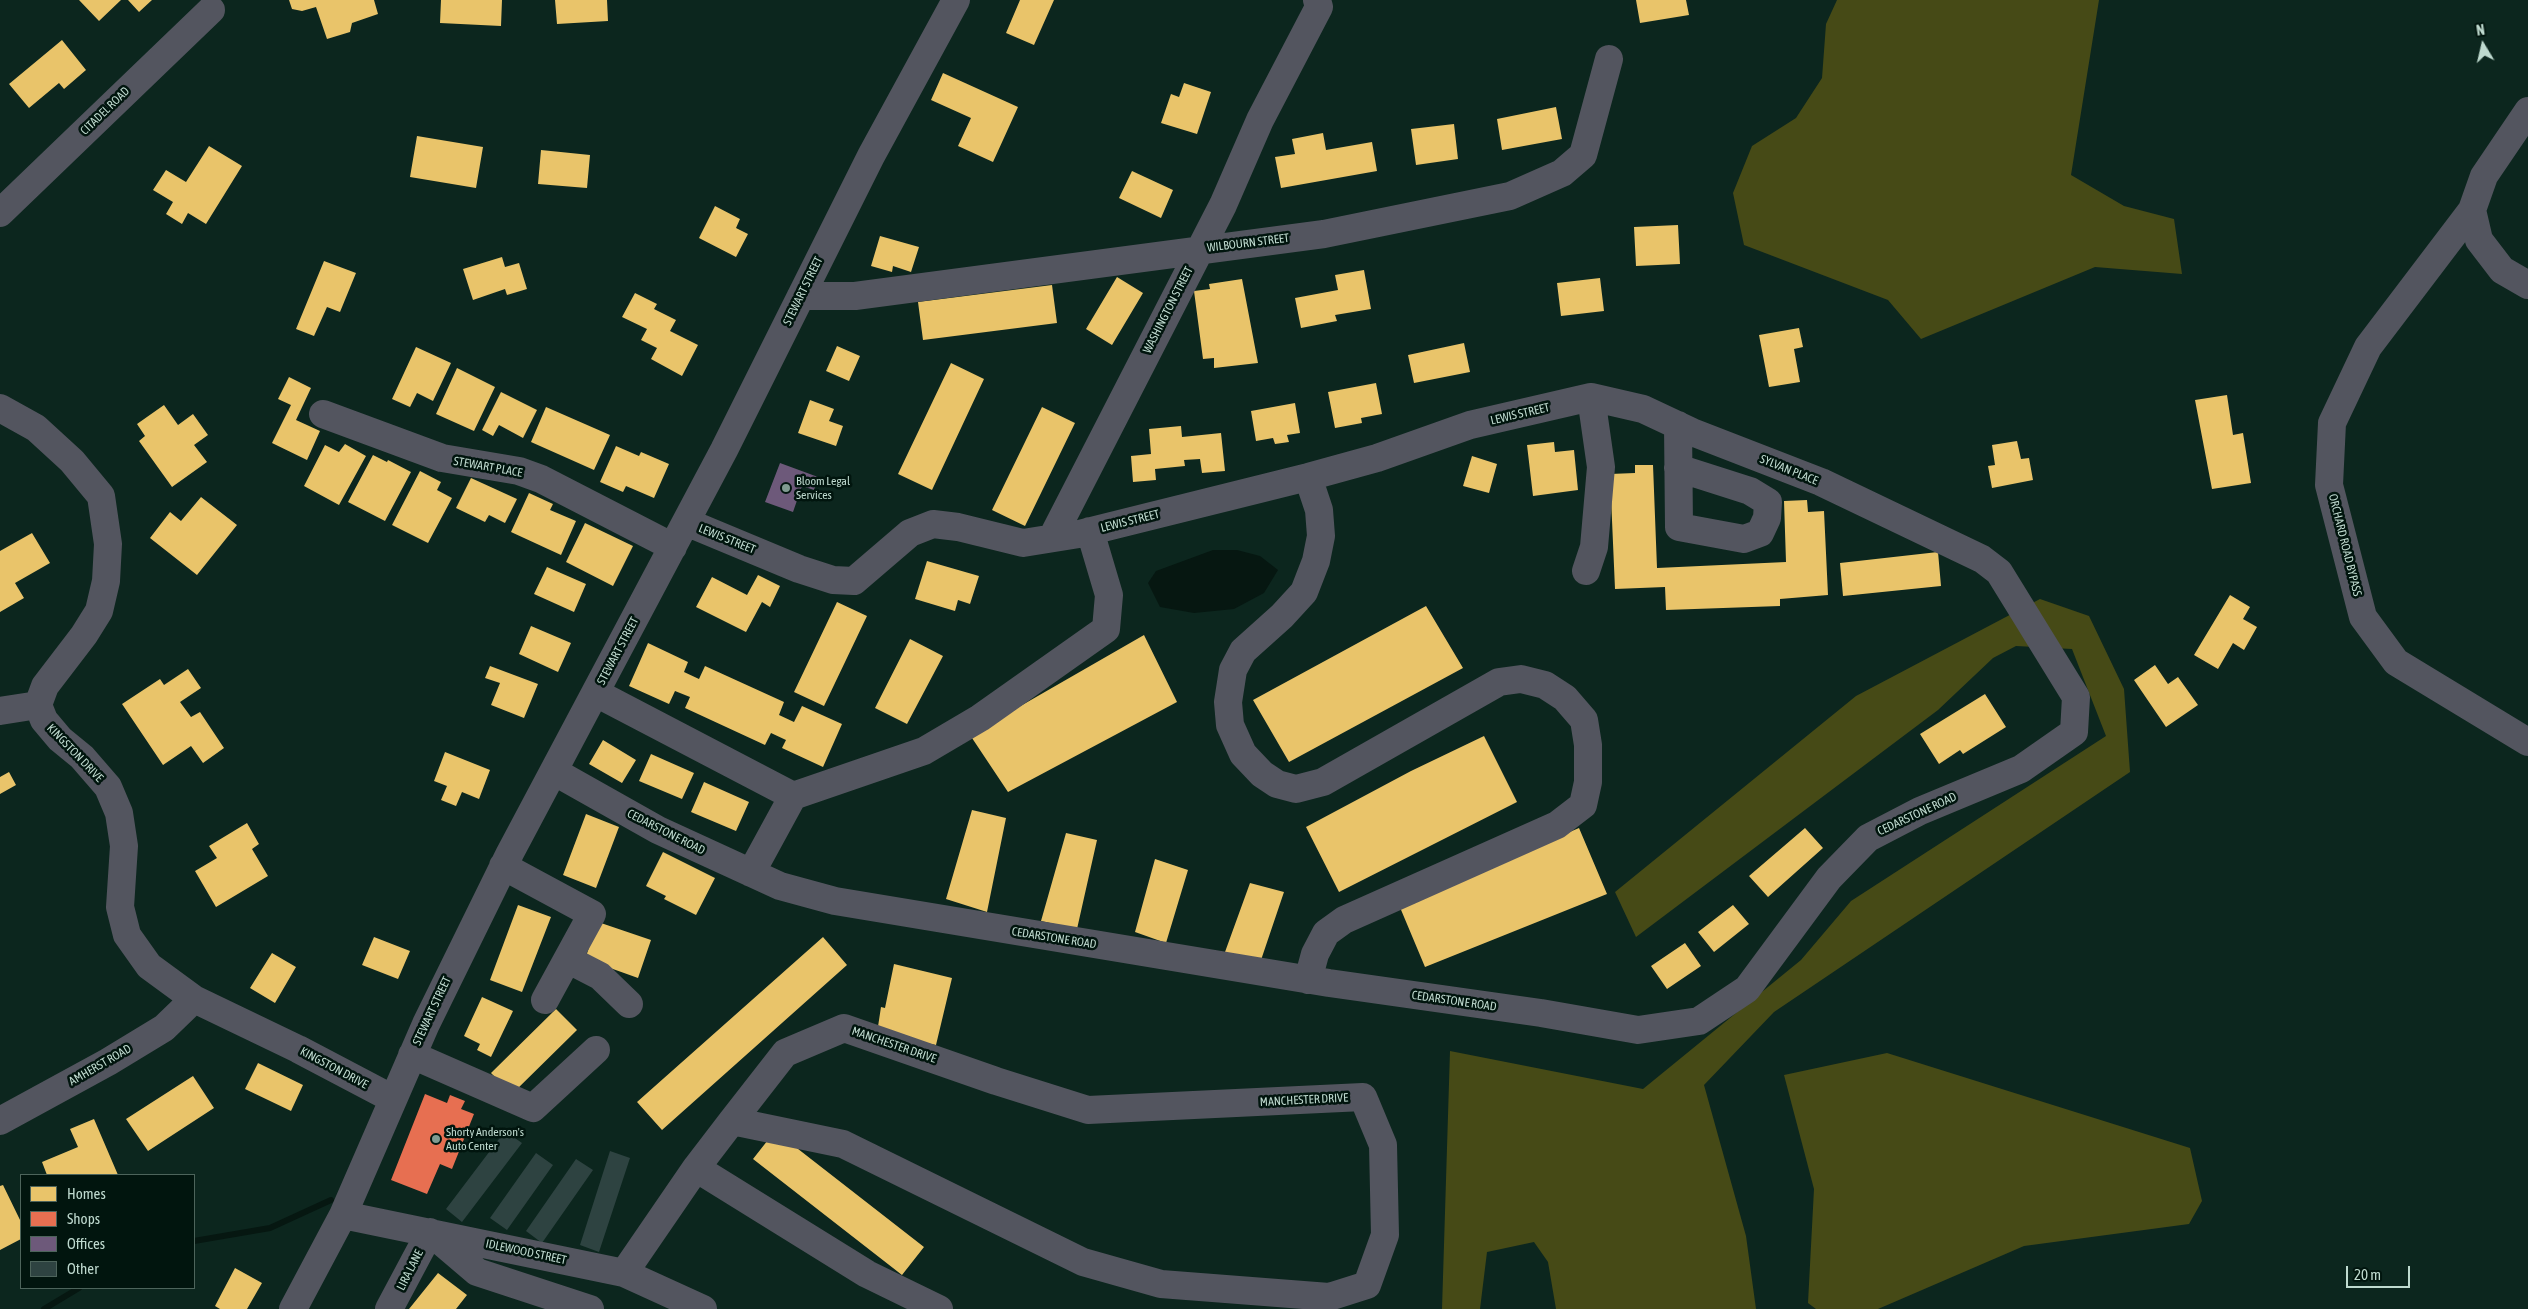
<!DOCTYPE html>
<html>
<head>
<meta charset="utf-8">
<style>
  body { margin:0 }
  #map { position:relative; width:2528px; height:1309px; overflow:hidden; background:#0c261e; font-family:"Asap Condensed",sans-serif }
  canvas { display:block }
  .legend { position:absolute; left:20px; top:1174px; width:175px; height:115px; box-sizing:border-box; background:#01150e; border:1px solid #4d645b; margin:0; padding:6px 9px; list-style:none; font-size:15px; color:#bfdacf }
  .legend li { display:flex; align-items:center; gap:10px; height:25px }
  .legend b { width:25px; border:1px solid #4d645b }
  .north { position:absolute; left:2458px; top:20px; width:50px; height:50px; -webkit-text-stroke:4px #01150e; paint-order:stroke; rotate:351deg; font-size:14px; font-weight:700; line-height:20px; text-align:center; color:#bfdacf }
  .north::after { content:''; display:block; margin:auto; width:18px; height:22px; background:#bfdacf; clip-path:polygon(50% 0,100% 100%,50% 72%,0 100%) }
  .scale { position:absolute; left:2346px; top:1266px; width:64px; height:22px; box-sizing:border-box; border:2px solid #bfdacf; border-top:0; padding-left:6px; font-size:15px; line-height:18px; white-space:nowrap; color:#bfdacf; -webkit-text-stroke:4px #01150e; paint-order:stroke }
</style>
</head>
<body>
<div id="map">
<canvas width="2528" height="1309"></canvas>
<ul class="legend">
<li><b style="height:14px;background:#e9c46a"></b>Homes</li>
<li><b style="height:14px;background:#e76f51"></b>Shops</li>
<li><b style="height:14px;background:#6d597a"></b>Offices</li>
<li><b style="height:14px;background:#2e4341"></b>Other</li>
</ul>
<div class="north">N</div>
<div class="scale">20 m</div>
</div>
<script>
const g = document.querySelector('canvas').getContext('2d');
g.lineJoin = 'round';
function fillPath(path, color) {
  g.fillStyle = color;
  g.fill(path, 'evenodd');
}
function shape(rows) {
  const path = new Path2D();
  for (const r of rows) {
    path.moveTo(r[0], r[1]);
    for (let i = 2; i < r.length; i += 2) path.lineTo(r[i], r[i + 1]);
  }
  return path;
}
function strokePath(path, color, width, dash) {
  g.strokeStyle = color;
  g.lineWidth = width;
  g.lineCap = dash ? 'butt' : 'round';
  g.setLineDash(dash || []);
  g.stroke(path);
}
function write(font, color, halo, rows, align = 'center') {
  g.font = font + ' "Asap Condensed",sans-serif';
  g.lineWidth = 5;
  g.setLineDash([]);
  g.textBaseline = 'middle';
  g.strokeStyle = halo;
  g.fillStyle = color;
  for (const [text, x, y, turn = 0] of rows) {
    g.save();
    g.translate(x, y);
    g.rotate((+turn || 0) * Math.PI / 180);
    g.textAlign = isNaN(turn) ? turn : align;
    if (halo) g.strokeText(text, 0, 0);
    g.fillText(text, 0, 0);
    g.restore();
  }
}
const forest = shape([
  [1837,0,2099,0,2071,175,2124,206,2174,219,2182,274,2095,267,1921,339,1888,300,1744,245,1733,193,1752,146,1796,118,1822,78,1826,24],
  [2040,599,2089,616,2124,689,2130,772,1774,1012,1704,1085,1746,1236,1756,1309,1556,1309,1548,1262,1534,1242,1487,1252,1480,1309,1442,1309,1450,1051,1643,1089,1801,960,1851,901,2106,736,2072,649,2016,646,1993,658,1938,710,1636,937,1615,892,1856,696],
  [1887,1053,2190,1148,2202,1201,2189,1224,2024,1246,1878,1309,1816,1309,1808,1303,1814,1189,1784,1075]
]);
const water = shape([
  [1213,550,1237,550,1260,556,1278,570,1264,593,1234,609,1194,613,1160,607,1148,583,1156,571]
]);
const homes = shape([
  [79,0,121,0,99,21],
  [128,0,152,0,139,12],
  [289,0,374,0,378,14,352,23,350,32,327,39,316,7,302,11,292,9],
  [441,0,502,0,501,26,440,23],
  [555,0,607,0,608,21,557,24],
  [1020,0,1054,0,1034,45,1006,33],
  [1636,0,1686,0,1689,15,1640,23],
  [62,40,86,70,64,89,59,83,29,108,9,84],
  [943,73,1018,107,993,162,958,146,971,118,931,100],
  [1184,83,1211,92,1197,134,1161,123,1171,94,1179,97],
  [1556,107,1562,139,1502,150,1497,119],
  [1454,124,1458,159,1416,165,1411,129],
  [1323,133,1326,150,1372,142,1377,171,1281,188,1275,157,1295,154,1292,139],
  [417,136,483,147,476,188,410,177],
  [209,146,242,166,206,224,188,213,182,224,166,214,173,202,153,190,166,170,186,182],
  [541,150,590,155,587,188,538,184],
  [1132,171,1173,190,1161,218,1119,198],
  [715,206,740,219,736,228,748,234,736,257,699,238],
  [1678,225,1680,264,1636,266,1634,227],
  [880,236,919,247,911,272,893,266,892,272,871,266],
  [502,257,505,267,519,263,527,289,507,295,505,289,473,300,463,269],
  [324,261,356,273,340,312,327,307,314,336,296,329],
  [1364,270,1371,309,1335,315,1337,321,1301,328,1295,298,1338,290,1335,275],
  [1117,277,1143,293,1112,345,1086,329],
  [1600,278,1604,311,1561,316,1557,283],
  [1242,279,1258,363,1214,368,1214,358,1203,359,1194,291,1210,289,1209,284],
  [1052,285,1057,323,923,340,918,302],
  [635,293,657,304,654,309,676,320,670,331,698,345,682,376,651,359,657,348,641,340,647,329,622,317],
  [1799,328,1803,347,1794,349,1800,382,1769,387,1759,335],
  [1464,343,1470,372,1414,383,1408,355],
  [837,346,860,356,849,381,826,371],
  [416,347,451,363,433,401,417,393,410,407,392,399],
  [951,363,984,379,932,490,898,474],
  [457,368,495,387,474,431,436,414],
  [289,377,311,388,296,420,320,431,307,460,272,443,291,405,278,399],
  [1376,383,1382,414,1361,418,1362,423,1335,428,1328,392],
  [501,392,537,410,523,438,499,425,493,436,482,430],
  [2227,395,2233,435,2243,433,2251,483,2212,489,2195,400],
  [810,400,834,409,829,421,843,426,836,446,798,433],
  [1295,403,1300,433,1287,435,1289,442,1275,444,1273,438,1256,441,1251,411],
  [164,405,178,425,193,414,208,435,194,445,207,462,172,487,139,441,145,436,137,424],
  [546,407,610,435,594,470,531,442],
  [1042,407,1075,423,1025,526,992,510],
  [1181,426,1182,437,1221,433,1225,471,1202,473,1200,459,1184,460,1185,466,1155,469,1156,480,1133,482,1131,456,1151,454,1149,429],
  [2017,441,2021,459,2029,458,2033,480,1992,488,1988,466,1995,465,1992,445],
  [1554,442,1555,452,1574,450,1578,490,1533,496,1527,445],
  [345,444,366,456,339,505,304,486,325,445,339,452],
  [616,446,639,456,641,452,669,464,654,498,626,486,623,492,600,482],
  [373,455,387,462,388,460,411,472,385,521,348,502],
  [1472,456,1497,464,1489,493,1463,486],
  [1635,465,1653,465,1657,568,1786,562,1784,501,1807,500,1808,512,1824,511,1828,595,1780,599,1780,606,1666,610,1665,587,1615,589,1610,474,1635,473],
  [420,471,441,482,437,490,452,498,428,543,392,525],
  [471,478,517,499,505,523,489,515,485,522,456,508],
  [529,493,553,504,550,510,576,521,561,555,511,532],
  [201,497,237,525,197,575,150,538,170,512,181,521],
  [585,523,633,546,613,586,566,562],
  [32,533,50,563,15,583,24,598,0,612,0,551],
  [1938,552,1941,586,1843,596,1840,563],
  [927,561,979,576,970,604,958,600,955,611,915,599],
  [547,567,586,584,574,612,534,594],
  [758,575,780,586,770,607,762,602,746,632,696,607,712,577,747,595],
  [2230,595,2250,607,2243,619,2257,627,2244,650,2233,643,2218,669,2194,655],
  [837,602,867,616,824,706,794,692],
  [1426,606,1463,668,1289,762,1253,700],
  [531,626,571,643,558,672,519,654],
  [1144,635,1177,702,1008,792,970,735],
  [910,639,943,656,907,724,875,708],
  [648,643,688,662,684,672,699,679,705,666,784,702,779,715,794,722,802,706,842,724,823,767,782,748,786,740,771,733,765,745,685,708,690,697,675,691,669,704,629,686],
  [2155,665,2168,684,2178,677,2198,705,2166,727,2134,680],
  [490,666,538,684,524,718,491,705,500,683,485,678],
  [188,669,201,688,180,702,191,717,200,712,224,748,203,763,191,746,163,765,122,704,160,679,164,685],
  [1985,694,2006,727,1963,754,1960,750,1939,764,1920,734],
  [1484,736,1517,802,1339,892,1306,827,1411,771],
  [603,740,636,760,622,783,589,764],
  [445,752,490,770,479,799,462,792,456,806,441,800,447,786,434,781],
  [651,754,694,773,682,799,639,781],
  [9,772,16,785,0,794,0,777],
  [704,782,749,802,736,831,691,812],
  [972,810,1006,818,987,912,946,899],
  [586,814,619,827,596,888,563,875],
  [247,823,259,844,252,849,268,876,216,907,195,871,217,858,209,846],
  [1579,828,1607,894,1425,967,1399,905],
  [1805,828,1823,848,1768,897,1749,876],
  [1066,833,1097,840,1077,929,1041,921],
  [663,852,715,878,696,915,664,899,666,896,646,886],
  [1155,859,1188,870,1166,943,1135,932],
  [1250,883,1284,892,1260,963,1225,952],
  [518,905,551,917,522,992,490,980],
  [1733,905,1749,924,1714,952,1698,932],
  [598,922,651,940,638,978,585,959],
  [374,937,410,951,398,979,362,965],
  [823,937,847,965,662,1130,637,1102],
  [1685,943,1701,966,1667,989,1651,966],
  [272,953,296,967,275,1003,250,988],
  [894,964,952,978,936,1045,877,1033,881,1007,885,1008],
  [482,997,513,1011,491,1057,477,1050,480,1044,464,1036],
  [556,1009,577,1030,512,1094,491,1073],
  [258,1063,303,1085,291,1111,245,1089],
  [193,1076,214,1108,148,1151,126,1119],
  [94,1119,118,1175,47,1175,42,1162,78,1147,70,1129],
  [775,1131,924,1247,902,1275,753,1159],
  [3,1185,21,1222,21,1239,0,1250,0,1186],
  [235,1268,262,1283,247,1309,220,1309,215,1306],
  [438,1273,467,1295,456,1309,409,1309]
]);
const shops = shape([
  [425,1094,447,1103,450,1095,465,1101,461,1109,474,1114,452,1169,440,1164,427,1194,391,1180]
]);
const offices = shape([
  [780,463,818,477,814,490,802,486,793,512,765,502]
]);
const stream = shape([
  [194,1241,270,1228,331,1200],
  [44,1309,79,1288]
]);
const building = shape([
  [505,1131,522,1143,462,1222,446,1209],
  [610,1151,630,1158,599,1252,580,1245],
  [536,1153,553,1165,507,1230,490,1218],
  [576,1159,593,1170,542,1243,526,1231]
]);
const minor = shape([
  [2528,111,2484,176,2472,210,2368,347,2332,423,2329,485,2363,617,2396,662,2528,742],
  [2472,210,2479,240,2502,270,2528,285],
  [0,213,211,10],
  [801,296,855,296,1324,234,1510,196,1562,173,1583,155,1609,59],
  [0,408,36,428,72,461,101,496,108,544,106,581,99,611,84,635,45,686,38,705,44,720,60,739,82,757,108,787,119,813,124,846,120,907,127,935,149,966,194,999,298,1049,393,1099],
  [323,414,442,458,519,471,541,479,673,547],
  [1678,425,1679,527,1744,539,1760,533,1767,518,1768,502,1750,491,1678,468],
  [1052,538,1223,205,1260,120,1319,7,1317,0],
  [1586,571,1594,547,1601,467,1591,397],
  [596,693,793,796,751,873],
  [0,711,38,705],
  [555,772,658,830,780,886,835,901,1329,983,1541,1013,1638,1030,1699,1021,1747,989,1829,878,1868,838,1920,811,2021,769,2074,732,2076,697,1999,572,1982,559,1821,482,1692,432,1643,409,1591,397,1470,425,1377,458,1308,477,1079,534,1023,543,958,527,933,524,910,533,854,581,833,580,799,569,686,522],
  [793,796,924,751,980,718,1106,629,1109,595,1090,531],
  [503,866,592,914,545,1000],
  [569,960,600,976,629,1004],
  [1308,980,1315,954,1326,933,1344,920,1557,825,1583,805,1588,782,1588,745,1584,720,1565,698,1545,685,1521,679,1499,682,1323,782,1296,789,1277,784,1262,774,1243,754,1230,725,1228,702,1233,670,1243,651,1282,616,1304,592,1316,561,1321,536,1319,510,1308,477],
  [412,1055,533,1108,596,1050],
  [0,1121,108,1062,164,1028,194,999],
  [696,1168,867,1274,939,1309],
  [343,1215,624,1273,703,1309],
  [624,1273,696,1168,732,1121,785,1053,844,1028,996,1081,1088,1110,1363,1097,1383,1145,1385,1235,1367,1285,1329,1297,1161,1284,1083,1262,843,1144,732,1121],
  [293,1309,343,1215,426,1024,510,853,724,450,871,156,956,0],
  [389,1309,430,1232,477,1272,590,1309]
]);
const markers = [
  [786,488,5,"#809b91"],
  [436,1139,5,"#809b91"]
];
const streetNames = [
  ["CITADEL ROAD",105,111,-44],
  ["WILBOURN STREET",1248,243,-7],
  ["STEWART STREET",803,291,-64],
  ["WASHINGTON STREET",1168,310,-63],
  ["LEWIS STREET",1520,414,-13],
  ["STEWART PLACE",488,467,10],
  ["SYLVAN PLACE",1789,470,22],
  ["LEWIS STREET",1130,521,-14],
  ["LEWIS STREET",727,539,22],
  ["ORCHARD ROAD BYPASS",2345,545,76],
  ["STEWART STREET",618,651,-62],
  ["KINGSTON DRIVE",75,753,46],
  ["CEDARSTONE ROAD",1917,814,-25],
  ["CEDARSTONE ROAD",666,832,27],
  ["CEDARSTONE ROAD",1054,938,9],
  ["CEDARSTONE ROAD",1454,1001,8],
  ["STEWART STREET",432,1011,-65],
  ["MANCHESTER DRIVE",894,1045,19],
  ["AMHERST ROAD",100,1065,-30],
  ["KINGSTON DRIVE",334,1068,28],
  ["MANCHESTER DRIVE",1304,1100,-3],
  ["IDLEWOOD STREET",526,1252,12],
  ["LIRA LANE",410,1270,-63]
];
const poiNames = [
  ["Bloom Legal",796,481],
  ["Services",796,495],
  ["Shorty Anderson's",446,1132],
  ["Auto Center",446,1146]
];
fillPath(forest, '#464a16');
fillPath(water, '#061711');
fillPath(homes, '#e9c46a');
fillPath(shops, '#e76f51');
fillPath(offices, '#6d597a');
strokePath(stream, '#061711', 6);
fillPath(building, '#2e4341');
strokePath(minor, '#53555f', 28);
for (const [x, y, r, color] of markers) {
  const dot = new Path2D();
  dot.arc(x, y, r, 0, 2 * Math.PI);
  g.fillStyle = color;
  g.fill(dot);
  strokePath(dot, '#01150e', 2);
}
write('12px', '#bfdacf', '#01150e', streetNames);
write('12px', '#bfdacf', '#01150e', poiNames, 'left');
</script>
</body>
</html>
